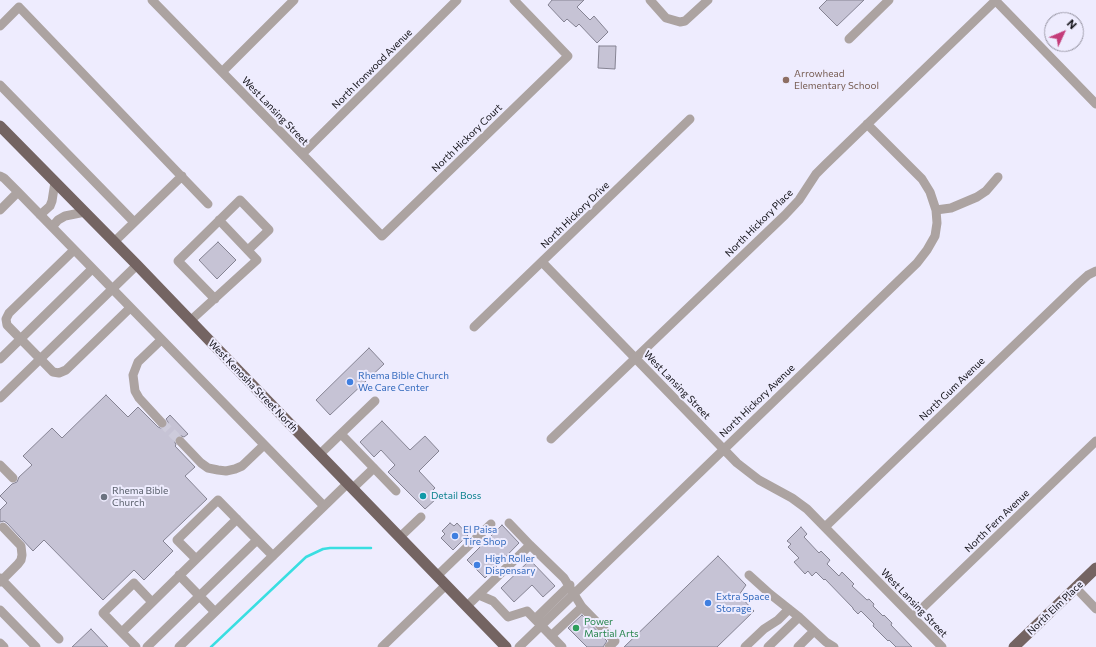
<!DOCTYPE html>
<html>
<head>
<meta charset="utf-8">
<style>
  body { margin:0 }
  #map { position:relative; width:1096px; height:647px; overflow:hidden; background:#eeecfe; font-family:Commissioner,sans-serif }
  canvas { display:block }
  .north { position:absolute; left:1044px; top:12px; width:40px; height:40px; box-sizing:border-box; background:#eeecfe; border:1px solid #9694a2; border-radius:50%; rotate:46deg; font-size:11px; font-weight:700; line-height:16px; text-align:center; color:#121117 }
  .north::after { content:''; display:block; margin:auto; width:14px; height:18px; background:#c43c7a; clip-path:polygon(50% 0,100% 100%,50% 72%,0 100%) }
</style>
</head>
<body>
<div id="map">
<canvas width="1096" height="647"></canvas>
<div class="north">N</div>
</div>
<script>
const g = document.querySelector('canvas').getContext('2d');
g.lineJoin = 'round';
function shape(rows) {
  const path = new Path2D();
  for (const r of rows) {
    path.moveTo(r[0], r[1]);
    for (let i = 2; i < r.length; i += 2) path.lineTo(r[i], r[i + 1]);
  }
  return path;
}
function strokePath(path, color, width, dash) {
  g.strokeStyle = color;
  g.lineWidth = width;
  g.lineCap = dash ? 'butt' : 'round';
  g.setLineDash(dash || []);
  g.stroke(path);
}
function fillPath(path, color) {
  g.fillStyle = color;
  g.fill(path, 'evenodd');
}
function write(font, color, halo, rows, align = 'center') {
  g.font = font + ' Commissioner,sans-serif';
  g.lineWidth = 4;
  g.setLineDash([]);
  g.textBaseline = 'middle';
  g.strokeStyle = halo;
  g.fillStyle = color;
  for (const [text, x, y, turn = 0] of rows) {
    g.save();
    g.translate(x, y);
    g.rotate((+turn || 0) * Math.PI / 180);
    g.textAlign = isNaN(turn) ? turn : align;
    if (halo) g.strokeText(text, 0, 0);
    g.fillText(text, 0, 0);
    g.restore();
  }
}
const stream = shape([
  [211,647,306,557,323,549,330,548,371,548]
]);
const building = shape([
  [552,0,584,0,577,7,590,20,594,16,608,32,597,43,579,24,576,27,567,19,564,22,548,5,552,0],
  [827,0,864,0,837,26,819,8,827,0],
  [599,46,616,46,615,69,598,68,599,46],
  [218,242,236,260,217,279,199,260,218,242],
  [369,348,384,364,330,415,316,400,369,348],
  [106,395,128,417,138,407,158,427,163,429,166,428,168,425,168,422,166,419,170,415,188,434,184,437,179,435,176,437,174,440,176,445,175,446,195,467,185,476,207,499,163,541,173,551,144,580,134,570,103,600,44,540,33,551,7,523,4,521,0,522,0,510,7,503,0,496,12,484,17,482,19,477,32,465,23,456,52,428,62,438,106,395],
  [382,421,410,450,425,436,439,451,419,471,435,488,430,493,436,499,425,509,388,472,395,465,381,450,374,457,360,442,382,421],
  [450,523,454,526,457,523,468,535,453,550,441,538,445,534,442,531,450,523],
  [502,525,519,543,485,578,467,560,502,525],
  [801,527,807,534,804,537,819,553,821,551,830,560,827,564,839,576,842,572,854,584,852,586,867,600,869,599,874,604,873,606,883,616,884,615,892,623,891,625,912,647,896,647,889,640,888,641,873,626,874,624,861,611,858,614,853,609,853,608,825,579,824,580,816,572,812,576,808,571,805,574,794,562,799,558,788,547,791,544,787,541,801,527],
  [718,556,746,585,739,595,754,611,717,647,624,647,718,556],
  [530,560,555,586,543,597,532,585,514,602,501,588,530,560],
  [582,615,607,641,603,647,587,647,568,628,582,615],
  [91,629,108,647,72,647,91,629]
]);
const minorTunnel = shape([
  [162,423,180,441]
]);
const minor = shape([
  [152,0,382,236,568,56,514,0],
  [650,0,666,18,680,22,685,21,708,0],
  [995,0,1096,104],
  [0,26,19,7,208,204],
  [849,39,889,0],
  [222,72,294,0],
  [0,85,134,222],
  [302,154,457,0],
  [0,176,4,178,18,192,324,506],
  [0,210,18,192],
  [936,210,951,208,977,197,986,191,998,177],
  [40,215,50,206,52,201,55,182],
  [52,227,58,220,65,216,85,212],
  [114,242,182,176],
  [74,250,9,313,6,319,7,325,53,372,59,373,66,370,130,308],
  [542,262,737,463,759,480,792,498,807,509,942,647],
  [215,299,178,261,240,200,269,230,248,250],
  [190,321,257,260,219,220],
  [474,327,690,119],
  [161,340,138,362,133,375,135,391,139,398,162,423],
  [0,359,92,269],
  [0,398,137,265],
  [341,434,396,491],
  [551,439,785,215,799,200,816,174,825,165,995,1],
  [180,441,201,463,208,468,218,470,226,471,235,469,242,466,264,445],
  [320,454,375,401],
  [0,465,13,478],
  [353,488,374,468],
  [509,523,530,545,564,578,582,607,615,641,609,647],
  [825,527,1078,284,1088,275,1096,271],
  [400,537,421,517],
  [196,559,177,540,218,500,273,556],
  [179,575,215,612],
  [749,575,770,594,799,617,826,642,834,647],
  [437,576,491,524],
  [0,578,59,639],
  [0,582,18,564,21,560,22,555,21,546,3,527],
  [1076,588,1096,609],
  [479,595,493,601,508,617,527,611,562,647],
  [467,606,530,545],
  [0,610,36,647],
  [913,617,1096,441],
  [535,619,570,585],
  [122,632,237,519],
  [551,636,582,607],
  [0,643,4,647],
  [136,647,103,613,134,583,152,602],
  [147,647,257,540],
  [179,647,348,483],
  [382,647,446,585],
  [519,647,917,263,927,250,935,236,937,223,936,210,930,192,922,179,867,124],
  [745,647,764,629,778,620,789,609],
  [768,647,799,617],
  [798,647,814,631]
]);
const major = shape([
  [0,126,137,265,232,364,506,647],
  [1014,647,1096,568]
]);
const markers = [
  [786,80,4,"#8d6e63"],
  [350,382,4,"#3f7fe0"],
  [423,496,4,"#0f9aa8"],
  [104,497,4,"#6b7280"],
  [455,536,4,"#3f7fe0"],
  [477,565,4,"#3f7fe0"],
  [708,603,4,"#3f7fe0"],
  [576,628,4,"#2e9e5b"]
];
const streetNames = [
  ["North Ironwood Avenue",372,69,-45],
  ["West Lansing Street",275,111,46],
  ["North Hickory Court",467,138,-44],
  ["North Hickory Drive",575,215,-44],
  ["North Hickory Place",759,223,-45],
  ["West Lansing Street",677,385,46],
  ["West Kenosha Street North",253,386,46],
  ["North Gum Avenue",952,389,-44],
  ["North Hickory Avenue",757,401,-44],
  ["North Fern Avenue",997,521,-44],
  ["West Lansing Street",914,603,46],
  ["North Elm Place",1055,608,-44]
];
const educationNames = [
  ["Arrowhead",794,74],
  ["Elementary School",794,86]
];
const shopNames = [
  ["Rhema Bible Church",358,376],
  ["We Care Center",358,388],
  ["El Paisa",463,530],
  ["Tire Shop",463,542],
  ["High Roller",485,559],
  ["Dispensary",485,571],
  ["Extra Space",716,597],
  ["Storage",716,609]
];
const worshipNames = [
  ["Rhema Bible",112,491],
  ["Church",112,503]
];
const cultureNames = [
  ["Detail Boss",431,496]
];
const leisureNames = [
  ["Power",584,622],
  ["Martial Arts",584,634]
];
strokePath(stream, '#39dee1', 2.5);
fillPath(building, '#c6c3d5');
strokePath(building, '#858393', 1);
strokePath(minorTunnel, '#cdcbdb', 9, [9, 4.5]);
strokePath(minor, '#aca3a1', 9);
strokePath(major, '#746462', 11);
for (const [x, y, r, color] of markers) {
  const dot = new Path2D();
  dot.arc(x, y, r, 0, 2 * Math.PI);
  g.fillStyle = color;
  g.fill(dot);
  strokePath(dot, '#eeecfe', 1.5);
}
write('10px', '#121117', '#eeecfe', streetNames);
write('10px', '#785e54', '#eeecfe', educationNames, 'left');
write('10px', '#366cbe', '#eeecfe', shopNames, 'left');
write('10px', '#5b616d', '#eeecfe', worshipNames, 'left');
write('10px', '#0d838f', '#eeecfe', cultureNames, 'left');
write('10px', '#27864d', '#eeecfe', leisureNames, 'left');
</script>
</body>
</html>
